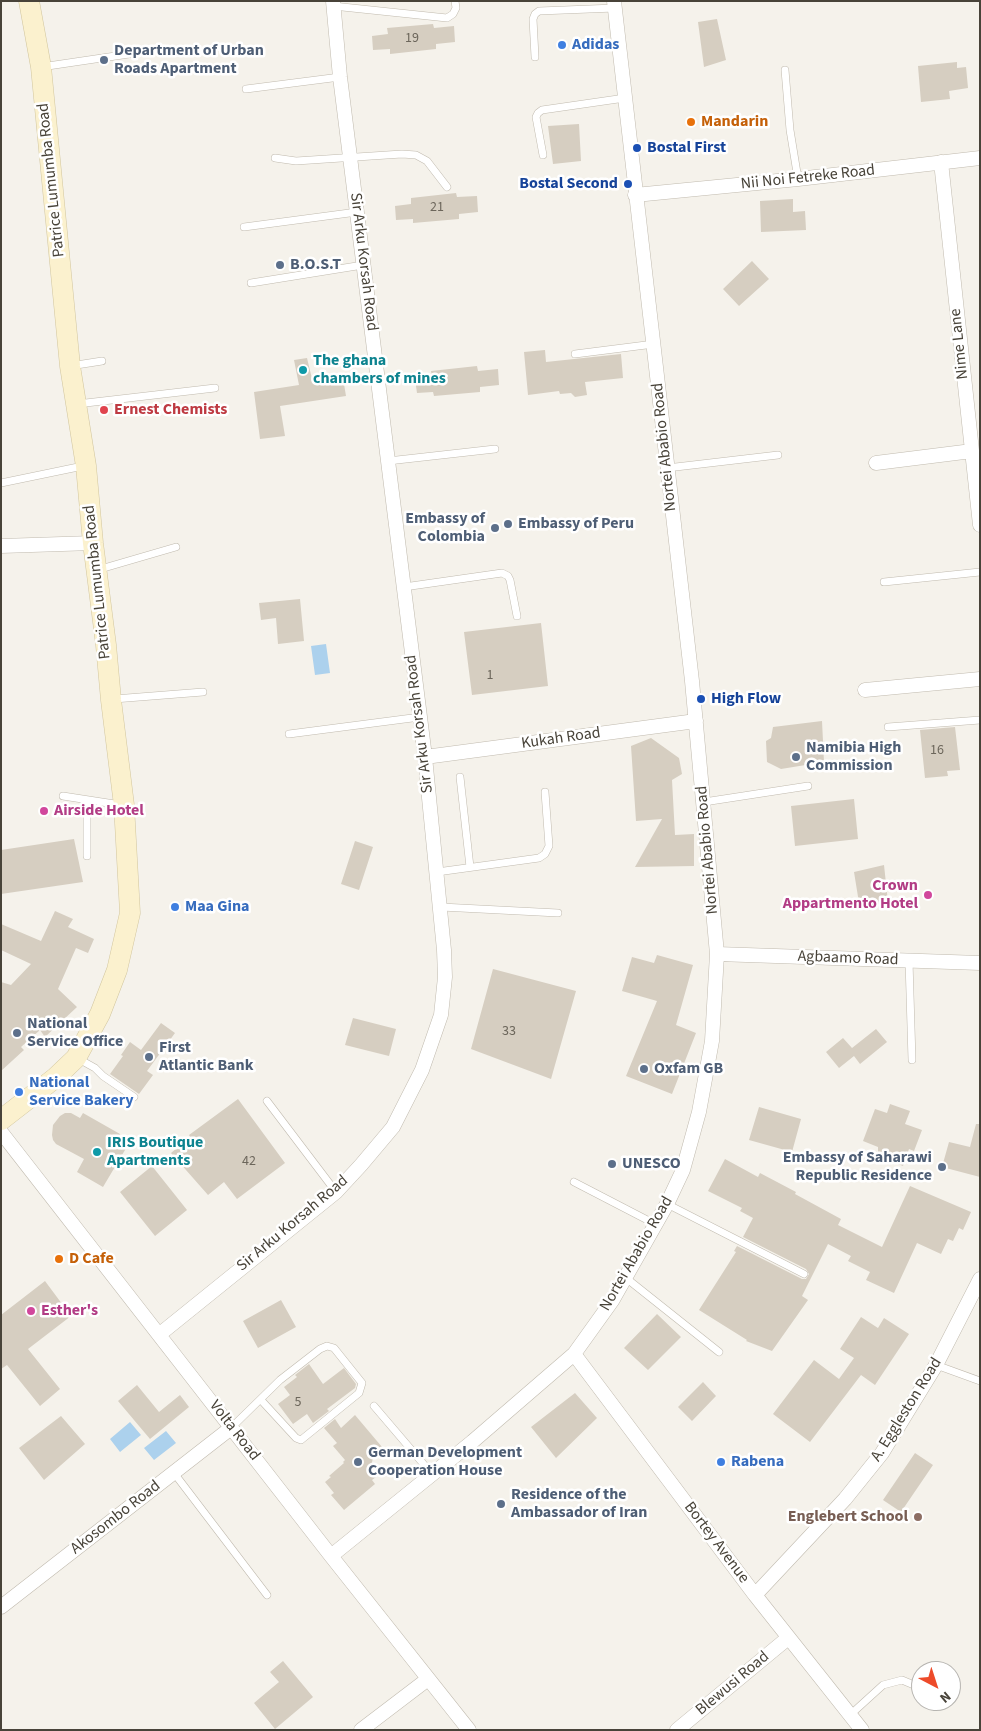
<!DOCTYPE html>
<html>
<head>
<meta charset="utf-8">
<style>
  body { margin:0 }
  #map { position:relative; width:981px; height:1731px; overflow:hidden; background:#f5f2eb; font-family:"Source Sans 3",sans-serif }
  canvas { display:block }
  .frame { position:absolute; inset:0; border:2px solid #484339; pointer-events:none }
  .north { position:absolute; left:911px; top:1661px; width:50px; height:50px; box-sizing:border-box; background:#fff; border:1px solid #b6b4b0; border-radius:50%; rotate:140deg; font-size:14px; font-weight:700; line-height:20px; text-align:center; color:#484339 }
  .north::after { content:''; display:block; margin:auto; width:18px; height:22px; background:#ed4b2a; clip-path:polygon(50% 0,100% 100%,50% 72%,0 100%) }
</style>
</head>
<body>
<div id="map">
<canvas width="981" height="1731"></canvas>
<div class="frame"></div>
<div class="north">N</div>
</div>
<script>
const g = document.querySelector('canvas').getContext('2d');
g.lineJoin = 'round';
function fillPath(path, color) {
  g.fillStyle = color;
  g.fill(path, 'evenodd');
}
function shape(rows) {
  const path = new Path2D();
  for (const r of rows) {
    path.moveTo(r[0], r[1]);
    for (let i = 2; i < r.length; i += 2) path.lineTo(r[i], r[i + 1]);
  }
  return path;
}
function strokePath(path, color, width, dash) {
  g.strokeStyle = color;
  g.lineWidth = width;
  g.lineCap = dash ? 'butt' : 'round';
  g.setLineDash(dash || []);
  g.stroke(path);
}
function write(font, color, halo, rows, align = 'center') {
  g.font = font + ' "Source Sans 3",sans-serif';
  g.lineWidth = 5;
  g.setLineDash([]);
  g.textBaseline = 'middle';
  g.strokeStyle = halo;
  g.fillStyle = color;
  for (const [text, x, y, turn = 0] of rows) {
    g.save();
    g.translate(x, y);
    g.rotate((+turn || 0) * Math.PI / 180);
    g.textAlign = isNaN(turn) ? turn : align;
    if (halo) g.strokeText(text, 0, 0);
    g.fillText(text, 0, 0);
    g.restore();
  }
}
const water = shape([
  [326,644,330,673,315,675,311,646],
  [130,1422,141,1435,120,1452,110,1439],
  [166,1431,176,1443,154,1460,144,1448]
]);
const building = shape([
  [717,19,726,60,704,67,698,22],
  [433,24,434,28,454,26,455,42,436,44,436,49,390,54,390,49,373,50,372,36,388,34,387,28],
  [957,62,957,68,966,67,968,88,949,91,950,99,921,102,918,66],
  [579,124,581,161,553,164,548,126],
  [456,193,457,197,477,196,478,212,459,214,459,219,413,223,413,219,396,220,395,206,411,204,411,198],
  [793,199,793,212,805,211,806,230,761,232,760,201],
  [752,261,769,279,739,306,723,289],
  [545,350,546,362,621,354,623,378,585,382,587,395,575,397,571,393,560,394,559,391,528,395,524,352],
  [307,358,313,383,343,378,346,396,280,406,285,436,260,439,254,392,299,385,294,360],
  [477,366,478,371,498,369,499,385,480,387,480,392,434,396,433,392,417,393,415,379,432,377,431,371],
  [300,599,304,641,278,644,276,618,261,620,259,603],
  [541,623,548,686,472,695,464,632],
  [822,721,824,762,781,769,767,762,766,741,771,738,773,727],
  [955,727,960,770,947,771,948,776,925,778,920,730],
  [651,738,679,758,682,774,672,780,675,835,694,834,694,866,635,867,662,819,636,821,631,746],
  [854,799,858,839,795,846,791,806],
  [74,839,83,882,1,894,1,850],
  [355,841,373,847,359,890,341,884],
  [884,865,888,902,860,909,854,872],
  [55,911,73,919,68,927,94,939,88,953,76,948,58,989,77,1007,45,1037,40,1030,21,1047,24,1050,1,1071,1,982,11,985,31,964,1,950,1,924,41,941],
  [657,955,693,965,676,1025,696,1033,672,1094,626,1076,657,1001,622,991,632,957,654,963],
  [493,969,576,991,551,1079,471,1049],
  [353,1018,396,1029,389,1056,345,1045],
  [161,1023,175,1033,147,1071,153,1075,139,1094,110,1074,123,1056,121,1055,130,1042,141,1050],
  [876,1029,887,1042,860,1064,854,1056,839,1068,826,1052,843,1038,852,1048],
  [238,1099,285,1163,237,1199,224,1182,208,1195,171,1153,190,1137,189,1135],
  [890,1104,910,1111,905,1124,922,1130,914,1151,909,1149,903,1166,892,1162,891,1156,878,1153,878,1147,863,1141,875,1109,887,1113],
  [759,1107,801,1119,792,1152,749,1140],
  [65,1113,71,1113,80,1118,83,1113,120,1134,118,1139,128,1145,103,1187,77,1172,84,1159,56,1144,53,1140,52,1135,53,1125,60,1116],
  [976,1124,980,1124,980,1177,942,1167,949,1142,970,1147],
  [725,1159,758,1177,760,1173,796,1192,795,1194,841,1219,838,1225,882,1247,910,1186,971,1212,963,1230,959,1228,953,1241,948,1239,941,1254,917,1243,894,1293,866,1280,870,1272,848,1261,851,1256,828,1244,802,1296,808,1300,772,1351,746,1341,747,1340,699,1310,736,1252,734,1251,737,1246,802,1279,806,1279,809,1274,806,1269,743,1237,753,1218,740,1211,742,1208,708,1191],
  [152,1166,187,1210,155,1236,120,1192],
  [45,1281,71,1316,28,1349,60,1389,40,1406,7,1365,1,1369,1,1315],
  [281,1300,296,1327,258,1348,243,1321],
  [657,1314,681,1337,648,1370,624,1348],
  [861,1317,878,1328,884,1318,909,1334,875,1385,861,1375,810,1442,773,1414,814,1360,839,1379,854,1358,840,1349],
  [309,1364,323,1384,344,1368,356,1384,355,1388,327,1409,329,1411,313,1423,307,1414,293,1424,278,1404,290,1395,284,1387,297,1377,295,1375],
  [703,1382,716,1396,692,1421,678,1407],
  [137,1385,159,1412,180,1395,189,1407,150,1439,118,1401],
  [575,1393,597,1418,556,1458,531,1427],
  [355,1415,382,1447,377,1451,379,1453,373,1458,370,1470,376,1477,372,1480,375,1484,344,1510,331,1495,334,1493,325,1482,331,1477,329,1476,344,1463,343,1462,345,1460,333,1446,337,1443,324,1428,335,1419,341,1428],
  [61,1416,85,1444,44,1480,19,1448],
  [915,1453,933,1465,901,1512,883,1500],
  [283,1661,313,1697,275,1729,254,1703,279,1682,270,1672]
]);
const lane = shape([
  [333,6,447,18,453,14,456,8,455,1],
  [535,57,533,19,535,14,539,11,615,8],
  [41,67,129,54],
  [785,70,790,130,798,179],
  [246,89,340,77],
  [543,155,536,117,538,113,542,110,625,98],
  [275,158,296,161,402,154,416,155,427,161,447,187],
  [244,227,357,212],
  [251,283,363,265],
  [575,354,654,344],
  [70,366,102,361],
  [77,404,215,388],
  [388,461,495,449],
  [667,468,778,455],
  [1,483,83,466],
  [97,570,176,547],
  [884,582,980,572],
  [404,587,502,573,508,576,510,580,517,616],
  [114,699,203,692],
  [888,727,980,720],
  [289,734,420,717],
  [460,777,470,867],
  [63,796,121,805],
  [87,800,87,856],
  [704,802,808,786],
  [437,872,539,858,545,854,549,846,545,792],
  [441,907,558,913],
  [909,961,912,1060],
  [77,1058,95,1068,103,1076,134,1097],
  [267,1101,336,1192],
  [574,1182,655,1224],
  [667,1204,804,1274],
  [626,1278,719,1352],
  [936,1365,980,1381],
  [374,1406,432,1474],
  [231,1428,280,1380,320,1349,327,1346,334,1348,362,1383,359,1393,301,1440,296,1438,261,1400],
  [174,1473,267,1595],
  [850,1715,883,1685,902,1680,921,1688]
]);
const street = shape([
  [941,162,980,525],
  [635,195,798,179,980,158],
  [876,463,972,451],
  [1,546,93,543],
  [865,690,980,679],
  [425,757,696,721],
  [717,954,980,963],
  [1,1132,331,1556,469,1730],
  [160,1334,336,1192,361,1165,393,1127,422,1070,441,1015,445,977,444,950,425,757,340,77,333,1],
  [574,1354,755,1595,862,1730],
  [331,1556,472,1442,574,1354,612,1301,667,1204,683,1170,699,1112,712,1041,717,954,692,681,614,1],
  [755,1595,845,1499,882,1453,936,1365,980,1279],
  [1,1607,231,1428],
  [361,1730,428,1679],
  [677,1730,788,1638]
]);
const secondary = shape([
  [1,1120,55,1078,76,1058,100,1014,117,970,130,913,124,805,111,700,106,645,93,543,86,466,70,366,41,67,29,1]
]);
const markers = [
  [562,45,5,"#3f7fe0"],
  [104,60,5,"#5c6f8a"],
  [691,122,5,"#e8710a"],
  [637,148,5,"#1a4fb4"],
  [628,184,5,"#1a4fb4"],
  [280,265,5,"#5c6f8a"],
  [303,370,5,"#0f9aa8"],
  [104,410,5,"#e0444e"],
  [508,524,5,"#5c6f8a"],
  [495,528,5,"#5c6f8a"],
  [701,699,5,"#1a4fb4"],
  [796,757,5,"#5c6f8a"],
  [44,811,5,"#d1479c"],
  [928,895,5,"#d1479c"],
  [175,907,5,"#3f7fe0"],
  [17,1033,5,"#5c6f8a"],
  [149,1057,5,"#5c6f8a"],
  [644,1069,5,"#5c6f8a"],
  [19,1092,5,"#3f7fe0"],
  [97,1152,5,"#0f9aa8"],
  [612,1164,5,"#5c6f8a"],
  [942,1167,5,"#5c6f8a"],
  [59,1259,5,"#e8710a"],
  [31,1311,5,"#d1479c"],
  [358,1462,5,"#5c6f8a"],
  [721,1462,5,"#3f7fe0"],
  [501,1504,5,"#5c6f8a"],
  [918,1517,5,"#8d6e63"]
];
const numberNames = [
  ["19",412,39],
  ["21",437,208],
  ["1",490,676],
  ["16",937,751],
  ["33",509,1032],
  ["42",249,1162],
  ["5",298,1403]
];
const shopNames = [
  ["Adidas",572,45],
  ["Maa Gina",185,907],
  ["National",29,1083],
  ["Service Bakery",29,1101],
  ["Rabena",731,1462]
];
const serviceNames = [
  ["Department of Urban",114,51],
  ["Roads Apartment",114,69],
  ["B.O.S.T",290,265],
  ["Embassy of",485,519,"right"],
  ["Colombia",485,537,"right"],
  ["Embassy of Peru",518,524],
  ["Namibia High",806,748],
  ["Commission",806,766],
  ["National",27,1024],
  ["Service Office",27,1042],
  ["First",159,1048],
  ["Atlantic Bank",159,1066],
  ["Oxfam GB",654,1069],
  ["Embassy of Saharawi",932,1158,"right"],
  ["Republic Residence",932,1176,"right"],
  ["UNESCO",622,1164],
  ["German Development",368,1453],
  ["Cooperation House",368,1471],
  ["Residence of the",511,1495],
  ["Ambassador of Iran",511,1513]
];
const foodNames = [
  ["Mandarin",701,122],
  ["D Cafe",69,1259]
];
const transitNames = [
  ["Bostal First",647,148],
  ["Bostal Second",618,184,"right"],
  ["High Flow",711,699]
];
const streetNames = [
  ["Nii Noi Fetreke Road",808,178,-6],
  ["Patrice Lumumba Road",52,180,-96],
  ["Sir Arku Korsah Road",363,262,83],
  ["Nime Lane",960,344,-96],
  ["Nortei Ababio Road",665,447,-96],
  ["Patrice Lumumba Road",98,582,-96],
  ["Sir Arku Korsah Road",420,724,-97],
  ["Kukah Road",561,739,-8],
  ["Nortei Ababio Road",708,850,-95],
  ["Agbaamo Road",848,959,2],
  ["Sir Arku Korsah Road",293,1224,-40],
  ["Nortei Ababio Road",637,1254,-60],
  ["A. Eggleston Road",907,1410,-58],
  ["Volta Road",234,1431,52],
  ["Akosombo Road",116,1518,-38],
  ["Bortey Avenue",716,1543,53],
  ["Blewusi Road",733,1684,-40]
];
const cultureNames = [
  ["The ghana",313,361],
  ["chambers of mines",313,379],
  ["IRIS Boutique",107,1143],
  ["Apartments",107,1161]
];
const healthNames = [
  ["Ernest Chemists",114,410]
];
const hotelNames = [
  ["Airside Hotel",54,811],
  ["Crown",918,886,"right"],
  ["Appartmento Hotel",918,904,"right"],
  ["Esther's",41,1311]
];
const educationNames = [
  ["Englebert School",908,1517]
];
fillPath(water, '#acd1ed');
fillPath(building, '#d6cec1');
strokePath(lane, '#c0baae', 8);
strokePath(street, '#c0baae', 15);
strokePath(secondary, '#d1c59d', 21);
strokePath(lane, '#fff', 7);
strokePath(street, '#fff', 14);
strokePath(secondary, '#fbf1ce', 20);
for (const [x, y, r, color] of markers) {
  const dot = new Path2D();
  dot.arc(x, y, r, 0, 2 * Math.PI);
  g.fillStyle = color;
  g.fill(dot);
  strokePath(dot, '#fff', 2);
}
write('14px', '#6c665b', null, numberNames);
write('bold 16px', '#366cbe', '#fff', shopNames, 'left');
write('bold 16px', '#4e5e75', '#fff', serviceNames, 'left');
write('bold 16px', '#c56008', '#fff', foodNames, 'left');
write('bold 16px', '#164399', '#fff', transitNames, 'left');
write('16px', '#484339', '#fff', streetNames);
write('bold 16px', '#0d838f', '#fff', cultureNames, 'left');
write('bold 16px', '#be3a42', '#fff', healthNames, 'left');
write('bold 16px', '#b23c85', '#fff', hotelNames, 'left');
write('bold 16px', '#785e54', '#fff', educationNames, 'right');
</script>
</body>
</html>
